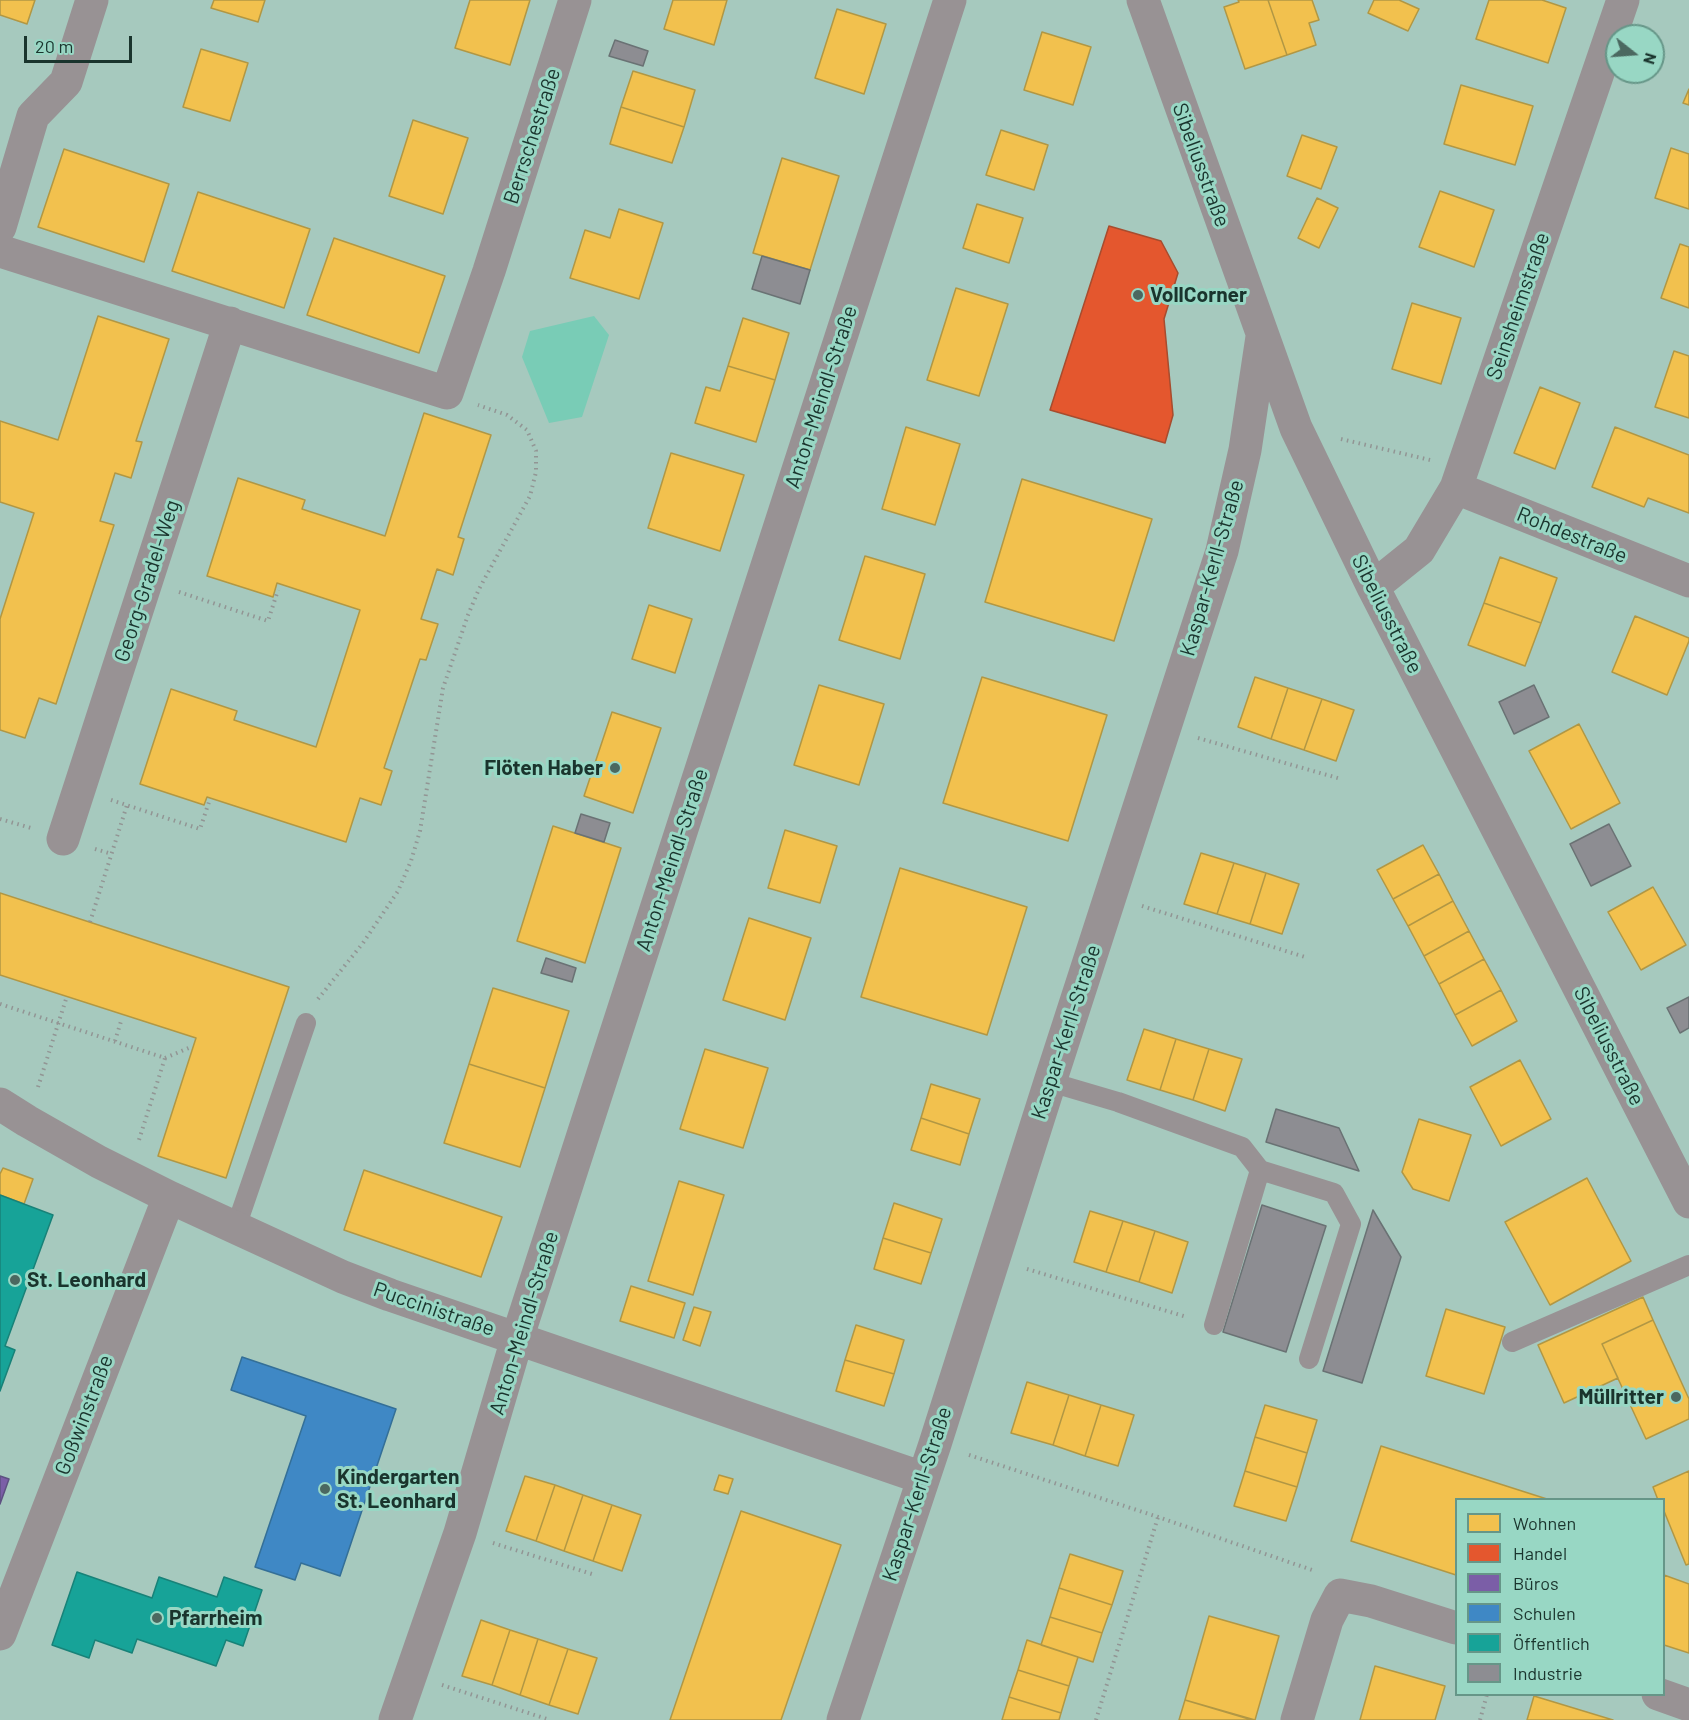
<!DOCTYPE html>
<html>
<head>
<meta charset="utf-8">
<style>
  body { margin:0 }
  #map { position:relative; width:1689px; height:1720px; overflow:hidden; background:#a6c9be; font-family:Barlow,sans-serif }
  canvas { display:block }
  .legend { position:absolute; left:1455px; top:1498px; width:210px; height:198px; box-sizing:border-box; background:#98d7c4; border:2px solid #669688; margin:0; padding:8px 10px; list-style:none; font-size:18px; color:#1a342d }
  .legend li { display:flex; align-items:center; gap:12px; height:30px }
  .legend b { width:30px; border:2px solid #669688 }
  .north { position:absolute; left:1605px; top:24px; width:60px; height:60px; box-sizing:border-box; background:#98d7c4; border:2px solid #669688; border-radius:50%; rotate:107deg; font-size:16px; font-weight:700; line-height:24px; text-align:center; color:#1a342d }
  .north::after { content:''; display:block; margin:auto; width:21px; height:27px; background:#4b6860; clip-path:polygon(50% 0,100% 100%,50% 72%,0 100%) }
  .scale { position:absolute; left:24px; top:36px; width:108px; height:27px; box-sizing:border-box; border:3px solid #1a342d; border-top:0; padding-left:8px; font-size:18px; line-height:21px; white-space:nowrap; color:#1a342d; -webkit-text-stroke:4px #98d7c4; paint-order:stroke }
</style>
</head>
<body>
<div id="map">
<canvas width="1689" height="1720"></canvas>
<ul class="legend">
<li><b style="height:16px;background:#f2c14e"></b>Wohnen</li>
<li><b style="height:16px;background:#e4572e"></b>Handel</li>
<li><b style="height:16px;background:#7b5ea7"></b>Büros</li>
<li><b style="height:16px;background:#3f88c5"></b>Schulen</li>
<li><b style="height:16px;background:#17a398"></b>Öffentlich</li>
<li><b style="height:16px;background:#8d8d92"></b>Industrie</li>
</ul>
<div class="north">N</div>
<div class="scale">20 m</div>
</div>
<script>
const g = document.querySelector('canvas').getContext('2d');
g.lineJoin = 'round';
function fillPath(path, color) {
  g.fillStyle = color;
  g.fill(path, 'evenodd');
}
function shape(rows) {
  const path = new Path2D();
  for (const r of rows) {
    path.moveTo(r[0], r[1]);
    for (let i = 2; i < r.length; i += 2) path.lineTo(r[i], r[i + 1]);
  }
  return path;
}
function strokePath(path, color, width, dash) {
  g.strokeStyle = color;
  g.lineWidth = width;
  g.lineCap = dash ? 'butt' : 'round';
  g.setLineDash(dash || []);
  g.stroke(path);
}
function write(font, color, halo, rows, align = 'center') {
  g.font = font + ' Barlow,sans-serif';
  g.lineWidth = 6;
  g.setLineDash([]);
  g.textBaseline = 'middle';
  g.strokeStyle = halo;
  g.fillStyle = color;
  for (const [text, x, y, turn = 0] of rows) {
    g.save();
    g.translate(x, y);
    g.rotate((+turn || 0) * Math.PI / 180);
    g.textAlign = isNaN(turn) ? turn : align;
    if (halo) g.strokeText(text, 0, 0);
    g.fillText(text, 0, 0);
    g.restore();
  }
}
const green = shape([
  [594,316,609,335,582,417,549,423,522,357,530,331]
]);
const homes = shape([
  [0,0,35,0,27,24,0,15,0,0],
  [214,0,265,0,258,22,211,8,214,0],
  [470,0,530,0,510,65,455,48,470,0],
  [673,0,727,0,714,45,664,29,673,0],
  [1238,0,1268,0,1287,55,1245,69,1224,7,1239,2,1238,0],
  [1268,0,1312,0,1319,20,1309,23,1316,45,1287,55,1268,0],
  [1374,0,1399,0,1419,9,1408,31,1368,13,1374,0],
  [1489,0,1542,0,1566,8,1548,63,1476,39,1489,0],
  [837,9,886,24,864,94,815,78,837,9],
  [1042,32,1091,47,1073,105,1024,90,1042,32],
  [201,49,248,63,230,121,183,107,201,49],
  [633,71,695,90,684,127,621,107,633,71],
  [1461,85,1533,106,1515,165,1444,144,1461,85],
  [1689,89,1689,105,1683,103,1689,89],
  [621,107,684,127,672,163,610,144,621,107],
  [413,120,468,138,443,214,389,196,413,120],
  [1001,130,1048,145,1034,190,986,175,1001,130],
  [1302,135,1337,147,1321,189,1287,176,1302,135],
  [1671,148,1689,154,1689,209,1655,198,1671,148],
  [64,149,169,184,144,262,38,227,64,149],
  [782,158,839,176,810,270,753,253,782,158],
  [1440,191,1494,210,1474,267,1419,247,1440,191],
  [198,192,310,229,284,308,172,271,198,192],
  [1317,198,1338,208,1319,248,1298,238,1317,198],
  [977,204,1023,218,1009,263,963,248,977,204],
  [619,209,663,223,639,299,570,278,585,230,610,238,619,209],
  [334,238,445,276,419,353,307,315,334,238],
  [1680,244,1689,247,1689,308,1661,298,1680,244],
  [956,288,1008,304,979,396,927,380,956,288],
  [1412,303,1461,318,1441,384,1392,369,1412,303],
  [98,316,169,339,136,441,142,442,131,478,115,473,100,521,114,525,56,704,39,698,25,738,0,730,0,619,34,513,0,502,0,421,58,440,98,316],
  [743,318,789,333,775,380,728,366,743,318],
  [1674,351,1689,356,1689,418,1655,407,1674,351],
  [728,366,775,380,756,442,695,423,706,387,720,391,728,366],
  [1540,387,1580,403,1555,469,1514,453,1540,387],
  [424,413,491,435,458,537,464,539,453,575,437,569,421,619,438,624,426,660,420,659,384,768,392,771,381,805,360,798,346,842,207,797,204,805,140,784,171,689,237,711,234,720,316,747,360,610,277,583,273,597,207,576,238,478,305,500,302,509,385,536,424,413],
  [906,427,960,444,935,525,882,509,906,427],
  [1615,427,1689,455,1689,513,1648,498,1644,507,1592,487,1615,427],
  [671,453,744,475,720,551,648,528,671,453],
  [1022,479,1152,519,1114,641,985,602,1022,479],
  [865,556,925,574,900,659,839,640,865,556],
  [1500,557,1557,578,1541,623,1484,603,1500,557],
  [1484,603,1541,623,1525,666,1468,645,1484,603],
  [649,605,692,619,675,673,632,659,649,605],
  [1635,616,1689,638,1689,641,1667,695,1612,672,1635,616],
  [982,677,1107,715,1068,841,943,803,982,677],
  [1255,677,1288,688,1271,739,1238,727,1255,677],
  [819,685,884,704,859,785,794,765,819,685],
  [1288,688,1322,699,1304,750,1271,739,1288,688],
  [1322,699,1354,710,1336,761,1304,750,1322,699],
  [612,712,661,728,633,813,584,796,612,712],
  [1579,724,1620,803,1571,829,1529,751,1579,724],
  [553,826,621,848,585,963,517,941,553,826],
  [785,830,837,846,820,903,768,888,785,830],
  [1423,845,1439,874,1393,899,1377,870,1423,845],
  [1201,853,1234,863,1217,914,1184,904,1201,853],
  [1234,863,1266,873,1250,924,1217,914,1234,863],
  [900,868,1027,907,987,1035,861,997,900,868],
  [1266,873,1299,884,1282,934,1250,924,1266,873],
  [1439,874,1453,901,1408,926,1393,899,1439,874],
  [1653,887,1686,945,1641,970,1608,912,1653,887],
  [0,893,289,987,226,1178,158,1156,196,1038,0,975,0,893],
  [1453,901,1469,931,1424,956,1408,926,1453,901],
  [749,918,811,938,785,1020,723,1000,749,918],
  [1469,931,1484,959,1439,984,1424,956,1469,931],
  [1484,959,1501,990,1455,1015,1439,984,1484,959],
  [493,988,569,1011,545,1088,469,1064,493,988],
  [1501,990,1517,1021,1472,1046,1455,1015,1501,990],
  [1144,1029,1176,1039,1160,1090,1127,1080,1144,1029],
  [1176,1039,1209,1049,1193,1100,1160,1090,1176,1039],
  [705,1049,768,1068,743,1148,680,1129,705,1049],
  [1209,1049,1242,1059,1225,1111,1193,1100,1209,1049],
  [1520,1060,1551,1119,1501,1146,1470,1087,1520,1060],
  [469,1064,545,1088,520,1167,444,1143,469,1064],
  [931,1084,980,1099,969,1134,921,1118,931,1084],
  [921,1118,969,1134,960,1165,911,1150,921,1118],
  [1419,1119,1471,1135,1449,1201,1413,1189,1402,1172,1419,1119],
  [3,1168,33,1179,24,1204,0,1195,0,1174,3,1168],
  [364,1170,502,1217,481,1277,344,1230,364,1170],
  [1587,1178,1631,1261,1550,1305,1505,1222,1587,1178],
  [679,1181,724,1195,693,1295,648,1281,679,1181],
  [894,1203,942,1219,931,1253,883,1238,894,1203],
  [1090,1211,1123,1221,1106,1272,1074,1262,1090,1211],
  [1123,1221,1155,1231,1139,1282,1106,1272,1123,1221],
  [1155,1231,1188,1242,1172,1293,1139,1282,1155,1231],
  [883,1238,931,1253,921,1284,874,1269,883,1238],
  [631,1286,685,1303,674,1338,620,1321,631,1286],
  [1643,1297,1653,1320,1602,1344,1618,1378,1564,1403,1538,1345,1643,1297],
  [694,1307,711,1312,700,1346,683,1340,694,1307],
  [1446,1309,1505,1327,1484,1394,1426,1376,1446,1309],
  [1653,1320,1689,1399,1689,1419,1646,1439,1602,1344,1653,1320],
  [856,1325,904,1340,894,1374,845,1360,856,1325],
  [845,1360,894,1374,884,1406,836,1391,845,1360],
  [1027,1382,1069,1395,1053,1445,1011,1433,1027,1382],
  [1069,1395,1101,1405,1085,1456,1053,1445,1069,1395],
  [1101,1405,1134,1415,1118,1466,1085,1456,1101,1405],
  [1265,1405,1317,1420,1307,1453,1255,1437,1265,1405],
  [1255,1437,1307,1453,1297,1487,1245,1471,1255,1437],
  [1381,1446,1550,1500,1456,1500,1456,1575,1351,1541,1381,1446],
  [1245,1471,1297,1487,1286,1521,1234,1506,1245,1471],
  [1689,1471,1689,1564,1686,1565,1664,1511,1664,1500,1658,1500,1653,1487,1689,1471],
  [719,1475,733,1479,728,1494,714,1490,719,1475],
  [525,1476,555,1485,536,1541,506,1531,525,1476],
  [555,1485,583,1495,564,1551,536,1541,555,1485],
  [583,1495,612,1505,593,1561,564,1551,583,1495],
  [612,1505,641,1515,622,1571,593,1561,612,1505],
  [741,1511,841,1545,781,1720,670,1720,741,1511],
  [1070,1554,1123,1571,1112,1605,1059,1588,1070,1554],
  [1664,1575,1689,1584,1689,1653,1664,1645,1664,1575],
  [1059,1588,1112,1605,1102,1633,1050,1617,1059,1588],
  [1209,1616,1279,1636,1255,1720,1185,1700,1209,1616],
  [1050,1617,1102,1633,1093,1662,1041,1645,1050,1617],
  [481,1620,510,1630,492,1685,462,1676,481,1620],
  [510,1630,538,1639,520,1695,492,1685,510,1630],
  [538,1639,568,1649,549,1705,520,1695,538,1639],
  [1027,1640,1078,1657,1069,1686,1018,1670,1027,1640],
  [568,1649,597,1658,578,1714,549,1705,568,1649],
  [1375,1666,1445,1686,1435,1720,1360,1720,1375,1666],
  [1018,1670,1069,1686,1061,1713,1009,1697,1018,1670],
  [1534,1696,1613,1720,1527,1720,1534,1696],
  [1009,1697,1061,1713,1059,1720,1002,1720,1009,1697],
  [1185,1700,1252,1720,1179,1720,1185,1700]
]);
const shops = shape([
  [1109,226,1161,241,1178,273,1164,319,1173,415,1165,443,1050,410,1109,226]
]);
const offices = shape([
  [0,1476,9,1479,0,1504,0,1476]
]);
const schools = shape([
  [242,1357,396,1409,340,1576,301,1563,295,1580,255,1567,306,1416,231,1390,242,1357]
]);
const public = shape([
  [0,1195,53,1215,5,1346,15,1350,0,1391,0,1195],
  [77,1572,152,1598,159,1577,217,1597,224,1577,262,1590,243,1646,226,1640,216,1666,137,1639,132,1653,95,1640,89,1658,52,1645,77,1572]
]);
const industry = shape([
  [615,40,648,51,643,66,609,56,615,40],
  [762,256,810,270,800,304,752,289,762,256],
  [1534,685,1549,717,1514,734,1499,702,1534,685],
  [581,814,610,823,604,842,575,833,581,814],
  [1609,824,1631,866,1591,886,1570,844,1609,824],
  [546,958,576,968,572,982,541,973,546,958],
  [1689,997,1689,1028,1680,1033,1667,1008,1689,997],
  [1276,1109,1339,1128,1359,1171,1266,1142,1276,1109],
  [1262,1205,1326,1226,1286,1352,1223,1332,1262,1205],
  [1373,1210,1401,1257,1362,1383,1323,1371,1373,1210]
]);
const path = shape([
  [1341,439,1430,460],
  [179,592,268,621,278,590],
  [1198,738,1341,779],
  [111,800,200,829,209,802],
  [0,819,31,828],
  [95,849,112,854],
  [1142,906,1305,957],
  [90,922,127,805],
  [318,999,363,943,398,891,411,861,420,831,443,688,468,615,479,589,530,496,536,472,536,451,527,430,507,415,478,405],
  [0,1004,165,1058,138,1143],
  [115,1041,122,1018],
  [165,1058,191,1047],
  [38,1087,67,996],
  [1027,1269,1187,1317],
  [969,1455,1158,1517,1315,1571],
  [493,1543,595,1575],
  [442,1685,550,1720],
  [1096,1720,1158,1517],
  [1480,1720,1487,1694]
]);
const service = shape([
  [1050,1082,1118,1102,1242,1147,1260,1170,1214,1325],
  [1260,1170,1334,1193,1351,1224,1309,1359],
  [236,1227,306,1023],
  [1512,1342,1689,1265]
]);
const minor = shape([
  [1143,0,1296,428,1373,587,1689,1202],
  [0,227,33,116,66,82,92,0],
  [0,251,447,393,489,271,575,0],
  [1456,488,1689,581],
  [1373,587,1419,550,1456,488,1623,0],
  [63,839,230,323],
  [0,1104,27,1121,99,1162,169,1197,343,1277,390,1295,923,1478],
  [0,1634,169,1197],
  [1658,1694,1689,1705],
  [395,1720,460,1533,517,1339,950,0],
  [843,1720,935,1444,1050,1082,1222,551,1245,450,1262,337],
  [1297,1720,1327,1620,1340,1595,1371,1601,1456,1628]
]);
const markers = [
  [1138,295,6,"#4b6860"],
  [615,768,6,"#4b6860"],
  [15,1280,6,"#4b6860"],
  [1676,1397,6,"#4b6860"],
  [325,1489,6,"#4b6860"],
  [157,1618,6,"#4b6860"]
];
const streetNames = [
  ["Berrschestraße",532,136,-72],
  ["Sibeliusstraße",1201,165,70],
  ["Seinsheimstraße",1518,306,-71],
  ["Anton-Meindl-Straße",821,397,-72],
  ["Rohdestraße",1572,535,22],
  ["Kaspar-Kerll-Straße",1212,568,-74],
  ["Georg-Gradel-Weg",147,581,-72],
  ["Sibeliusstraße",1387,614,63],
  ["Anton-Meindl-Straße",672,860,-72],
  ["Kaspar-Kerll-Straße",1066,1032,-72],
  ["Sibeliusstraße",1609,1046,63],
  ["Puccinistraße",434,1309,19],
  ["Anton-Meindl-Straße",524,1323,-73],
  ["Goßwinstraße",84,1415,-69],
  ["Kaspar-Kerll-Straße",917,1494,-72]
];
const poiNames = [
  ["VollCorner",1150,295],
  ["Flöten Haber",603,768,"right"],
  ["St. Leonhard",27,1280],
  ["Müllritter",1664,1397,"right"],
  ["Kindergarten",337,1477],
  ["St. Leonhard",337,1501],
  ["Pfarrheim",169,1618]
];
fillPath(green, '#79ccb6');
fillPath(homes, '#f2c14e');
strokePath(homes, '#b19744', 1.5);
fillPath(shops, '#e4572e');
strokePath(shops, '#a74c2e', 1.5);
fillPath(offices, '#7b5ea7');
strokePath(offices, '#5e5182', 1.5);
fillPath(schools, '#3f88c5');
strokePath(schools, '#346f97', 1.5);
fillPath(public, '#17a398');
strokePath(public, '#188278', 1.5);
fillPath(industry, '#8d8d92');
strokePath(industry, '#6a7274', 1.5);
strokePath(path, '#929594', 4, [1.5, 4.5]);
strokePath(service, '#989294', 20);
strokePath(minor, '#989294', 33);
for (const [x, y, r, color] of markers) {
  const dot = new Path2D();
  dot.arc(x, y, r, 0, 2 * Math.PI);
  g.fillStyle = color;
  g.fill(dot);
  strokePath(dot, '#98d7c4', 2);
}
write('21px', '#1a342d', '#98d7c4', streetNames);
write('bold 21px', '#1a342d', '#98d7c4', poiNames, 'left');
</script>
</body>
</html>
